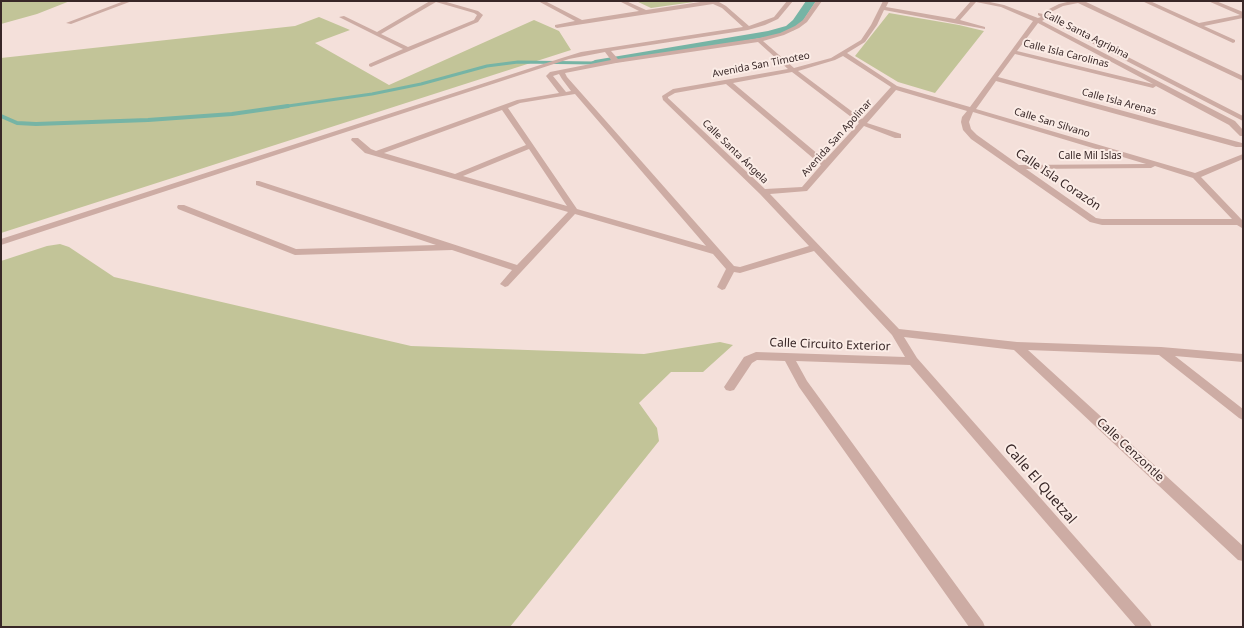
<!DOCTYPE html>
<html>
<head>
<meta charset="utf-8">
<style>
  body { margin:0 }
  #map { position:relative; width:1244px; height:628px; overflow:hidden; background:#f4e0da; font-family:"Noto Sans",sans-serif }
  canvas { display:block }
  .frame { position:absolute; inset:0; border:2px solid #382727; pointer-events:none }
</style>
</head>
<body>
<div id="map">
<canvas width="1244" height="628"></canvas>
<div class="frame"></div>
</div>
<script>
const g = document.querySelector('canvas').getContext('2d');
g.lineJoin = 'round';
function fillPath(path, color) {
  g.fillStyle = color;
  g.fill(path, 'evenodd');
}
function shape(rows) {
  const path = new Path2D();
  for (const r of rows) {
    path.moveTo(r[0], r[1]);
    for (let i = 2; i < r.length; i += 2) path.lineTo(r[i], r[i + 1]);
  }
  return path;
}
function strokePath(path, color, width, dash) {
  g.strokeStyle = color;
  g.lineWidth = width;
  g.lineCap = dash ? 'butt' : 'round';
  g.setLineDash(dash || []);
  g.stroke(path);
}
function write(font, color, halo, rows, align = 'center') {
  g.font = font + ' "Noto Sans",sans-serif';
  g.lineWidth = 4;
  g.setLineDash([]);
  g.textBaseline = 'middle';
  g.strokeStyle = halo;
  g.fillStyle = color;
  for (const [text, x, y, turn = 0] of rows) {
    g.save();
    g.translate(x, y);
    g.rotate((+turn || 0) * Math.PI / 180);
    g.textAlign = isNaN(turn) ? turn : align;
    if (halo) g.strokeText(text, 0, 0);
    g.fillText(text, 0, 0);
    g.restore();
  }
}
const green = shape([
  [1,1,70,1,37,14,1,24],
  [636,1,701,1,651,8],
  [889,13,959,25,984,31,935,93,898,82,855,56],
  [319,17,350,30,315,43,389,85,534,20,559,31,571,50,1,233,1,58,295,26],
  [60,244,69,247,114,277,411,346,644,354,720,342,733,345,703,372,671,372,639,403,657,428,659,441,510,627,1,627,1,261,47,246]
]);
const streamFar1 = shape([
  [281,107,372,94,421,84,487,66,518,62,595,63]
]);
const stream = shape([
  [1,116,17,123,36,124,148,120,232,114,288,106]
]);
const canal = shape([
  [806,1,816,1,801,24,794,30,773,36,595,66,589,63,595,60,768,31,786,26,793,20,806,1]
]);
const minor = shape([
  [124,1,132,1,71,24,66,23,124,1],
  [430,1,443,1,478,11,483,15,478,22,371,67,369,66,369,64,403,49,339,17,344,16,377,32,430,1],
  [436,2,474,13,477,15,474,20,408,47,381,34,436,2],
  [538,1,545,1,582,20,639,11,619,1,626,1,646,10,707,1,721,1,719,2,726,6,749,26,774,17,787,1,793,1,778,19,765,25,748,30,611,51,618,59,759,38,780,33,795,26,803,20,816,1,822,1,807,22,799,28,784,35,763,41,794,68,831,58,861,40,871,25,883,1,889,1,886,7,955,19,971,1,985,1,1004,5,1038,18,1041,17,1038,15,1038,13,1043,14,1045,11,1059,4,1071,1,1084,1,1243,76,1243,81,1241,80,1078,3,1063,6,1049,13,1048,16,1243,116,1243,121,1045,19,1042,21,1235,121,1243,130,1243,136,1240,136,1229,125,1156,86,1153,88,1015,54,998,77,1242,143,1242,147,1236,147,996,81,976,109,1195,173,1243,154,1243,159,1201,177,1243,221,1242,228,1237,225,1102,225,1090,222,971,139,963,130,961,122,962,117,967,111,896,90,867,123,901,134,901,138,895,138,864,126,807,191,770,194,899,329,1017,342,1161,347,1243,354,1243,362,1175,356,1243,409,1243,420,1239,418,1159,355,1028,350,1243,546,1243,561,1238,560,1014,350,904,337,917,358,1150,622,1152,627,1136,627,910,365,796,361,807,381,983,622,985,627,969,627,799,387,785,361,757,360,752,363,734,390,730,391,726,390,724,387,744,357,756,352,905,357,892,335,814,251,740,273,734,272,725,289,722,290,717,287,726,269,713,254,575,214,508,286,505,287,500,284,512,270,452,250,295,255,178,209,177,207,178,205,184,205,296,249,436,245,256,185,256,181,259,181,517,265,568,212,365,153,351,140,352,138,358,138,371,149,376,151,517,100,559,93,546,76,550,72,611,60,605,52,569,59,1,245,1,239,565,57,581,52,743,27,722,8,713,4,557,28,555,27,555,25,575,21,538,1],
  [976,2,1001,7,1033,21,970,107,897,86,847,53,865,42,877,25,884,10,985,29,985,27,960,20,976,2],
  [1038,23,1153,84,1017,51,1038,23],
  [758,42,788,69,673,89,662,96,663,100,760,194,809,246,740,267,734,266,567,77,565,73,616,63,758,42],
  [843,56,891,87,862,119,798,71,835,60,843,56],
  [792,72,859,123,825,160,733,83,792,72],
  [559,74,562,79,571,91,566,92,553,76,559,74],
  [726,84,821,165,802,187,765,189,668,98,668,97,675,93,726,84],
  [575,94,706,246,577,209,508,108,520,103,575,94],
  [502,110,526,145,455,174,384,153,502,110],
  [973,112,1146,164,1019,165,977,135,971,129,969,122,973,112],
  [529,149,567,206,463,176,529,149],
  [1155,166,1193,178,1232,219,1102,219,1096,218,1026,169,1151,168,1155,166],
  [1142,1,1150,1,1199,23,1240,15,1208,1,1216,1,1243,12,1243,18,1204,26,1235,40,1235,42,1233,43,1142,1]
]);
const farStreetnames = [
  ["Calle Santa Agripina",1086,35,27],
  ["Calle Isla Carolinas",1066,54,14],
  ["Avenida San Timoteo",761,65,-11],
  ["Calle Isla Arenas",1119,102,15],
  ["Calle San Silvano",1052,123,17],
  ["Avenida San Apolinar",837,138,-48],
  ["Calle Santa Ángela",735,152,44],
  ["Calle Mil Islas",1090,156]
];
const streetNames = [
  ["Calle Isla Corazón",1058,180,34],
  ["Calle Circuito Exterior",830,345,2],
  ["Calle Cenzontle",1130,450,43]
];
const nearStreetnames = [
  ["Calle El Quetzal",1040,484,49]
];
fillPath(green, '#c2c498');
strokePath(streamFar1, '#76b4a5', 3);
strokePath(stream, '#76b4a5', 4);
fillPath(canal, '#76b4a5');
fillPath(minor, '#cdaca4');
write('10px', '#382727', '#fbece6', farStreetnames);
write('12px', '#382727', '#fbece6', streetNames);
write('14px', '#382727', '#fbece6', nearStreetnames);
</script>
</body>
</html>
